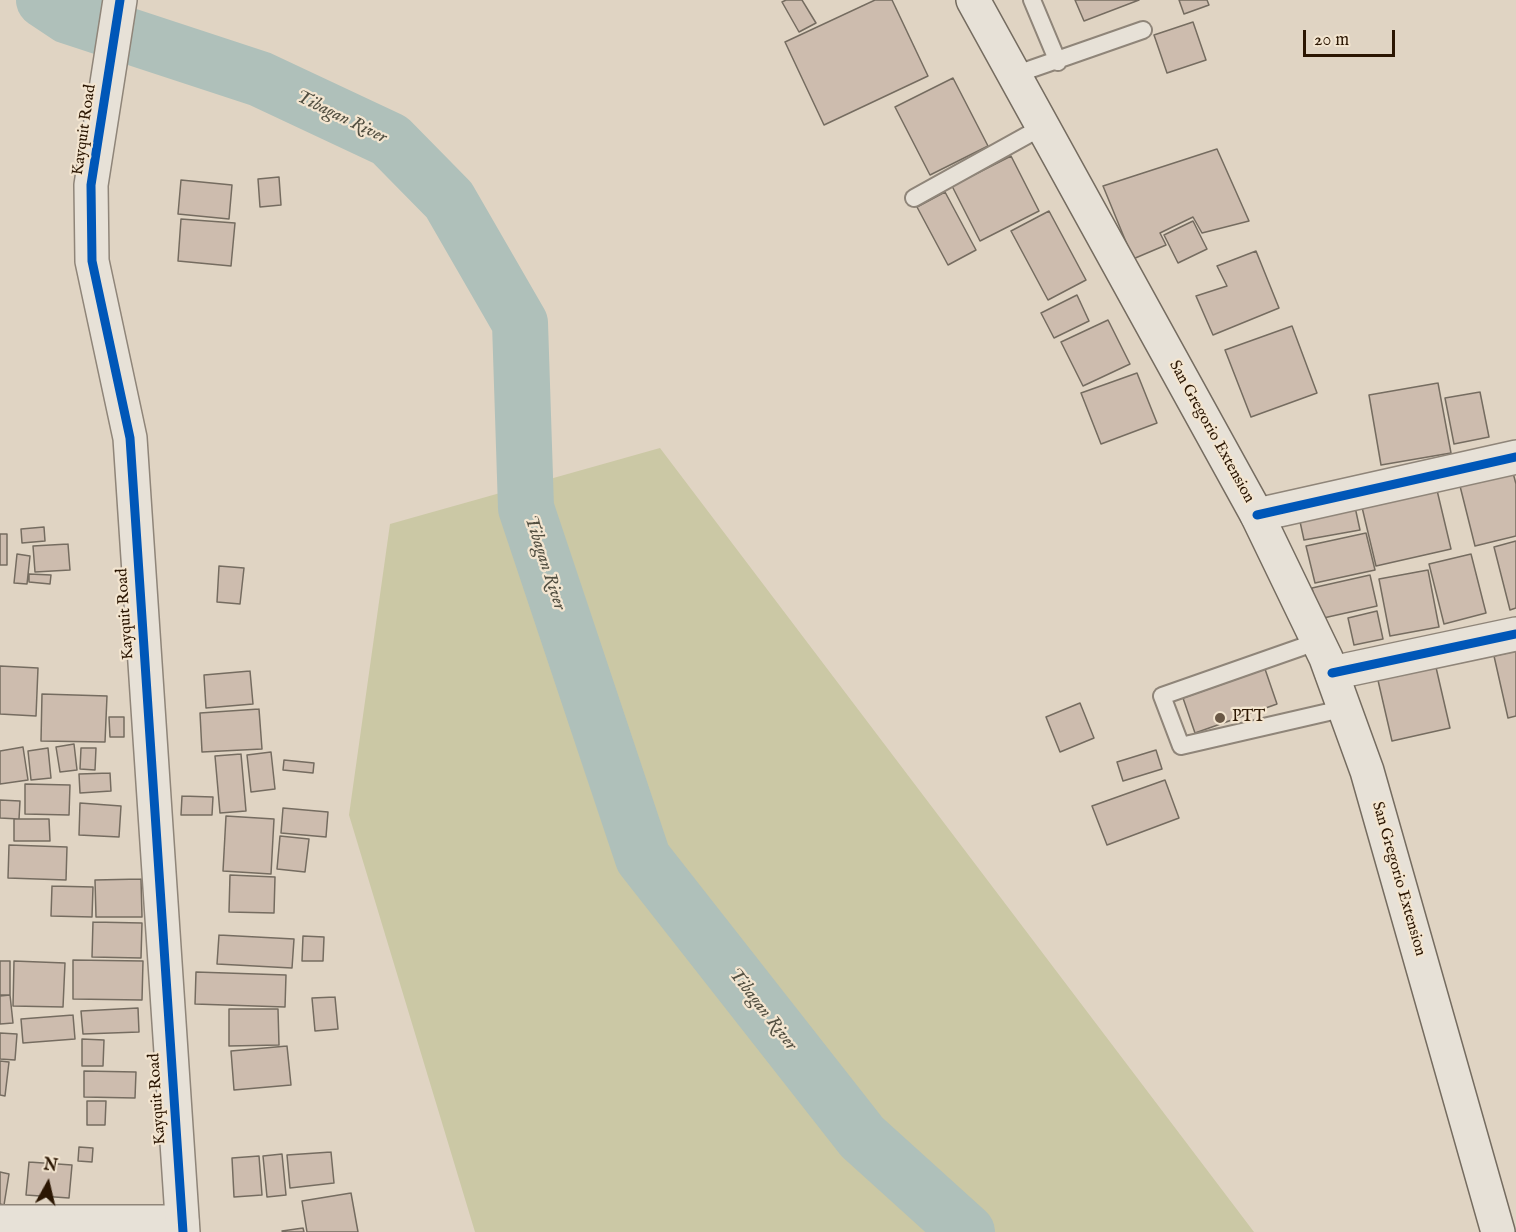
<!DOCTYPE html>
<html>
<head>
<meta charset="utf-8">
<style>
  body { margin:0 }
  #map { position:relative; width:1516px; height:1232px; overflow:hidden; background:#e0d4c3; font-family:"IM FELL English",serif }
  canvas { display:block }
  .north { position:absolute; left:18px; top:1154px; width:60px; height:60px; -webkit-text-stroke:4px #f3e5d0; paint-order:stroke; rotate:8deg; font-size:16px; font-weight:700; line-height:24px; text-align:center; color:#2b1602 }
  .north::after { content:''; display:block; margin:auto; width:21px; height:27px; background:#2b1602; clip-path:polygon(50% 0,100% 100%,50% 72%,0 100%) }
  .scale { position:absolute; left:1303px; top:30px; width:92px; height:27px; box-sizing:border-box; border:3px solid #2b1602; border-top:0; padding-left:8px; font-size:18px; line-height:21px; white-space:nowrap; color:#2b1602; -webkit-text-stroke:4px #f3e5d0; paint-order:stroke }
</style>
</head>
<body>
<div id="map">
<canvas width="1516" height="1232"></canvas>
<div class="north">N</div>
<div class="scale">20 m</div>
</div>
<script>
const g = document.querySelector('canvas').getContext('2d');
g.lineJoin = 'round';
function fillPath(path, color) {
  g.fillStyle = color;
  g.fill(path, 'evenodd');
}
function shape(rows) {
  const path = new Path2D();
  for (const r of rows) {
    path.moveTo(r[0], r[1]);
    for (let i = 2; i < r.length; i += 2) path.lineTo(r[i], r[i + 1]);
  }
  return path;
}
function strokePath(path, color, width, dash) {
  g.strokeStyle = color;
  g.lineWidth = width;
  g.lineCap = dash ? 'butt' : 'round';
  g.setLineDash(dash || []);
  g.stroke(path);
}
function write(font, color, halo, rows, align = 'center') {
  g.font = font + ' "IM FELL English",serif';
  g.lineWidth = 4.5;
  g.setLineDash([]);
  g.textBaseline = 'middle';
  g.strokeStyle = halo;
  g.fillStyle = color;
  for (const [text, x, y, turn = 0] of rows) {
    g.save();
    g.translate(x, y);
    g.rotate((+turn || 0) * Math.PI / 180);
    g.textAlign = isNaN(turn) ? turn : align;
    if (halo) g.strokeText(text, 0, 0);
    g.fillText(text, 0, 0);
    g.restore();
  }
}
const green = shape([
  [44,0,115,0,112,24,68,16],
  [660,448,1254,1232,475,1232,349,815,390,524]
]);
const river = shape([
  [44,0,68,16,260,79,390,140,449,200,520,323,526,508,643,858,862,1137,967,1232]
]);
const building = shape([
  [786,0,802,0,816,23,799,32,782,2,786,0],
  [875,0,892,0,928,76,824,125,785,42,875,0],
  [1075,0,1139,0,1084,21,1075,0],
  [1179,0,1207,0,1209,5,1184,14,1179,0],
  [1193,22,1206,60,1167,73,1154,35,1193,22],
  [953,78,988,146,930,175,895,107,953,78],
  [1217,149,1249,221,1202,233,1193,217,1160,233,1166,245,1133,259,1103,186,1217,149],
  [1011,156,1039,211,980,241,952,186,1011,156],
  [279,177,281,205,260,207,258,179,279,177],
  [181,180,232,185,229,219,178,214,181,180],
  [945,192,976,250,948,265,917,207,945,192],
  [1049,211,1086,280,1048,300,1011,231,1049,211],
  [181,219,235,223,231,266,178,261,181,219],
  [1193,221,1207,249,1178,263,1164,235,1193,221],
  [1256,251,1279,308,1213,335,1196,296,1227,286,1217,266,1256,251],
  [1077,295,1089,321,1054,338,1041,313,1077,295],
  [1108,320,1130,364,1083,386,1061,342,1108,320],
  [1292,326,1317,393,1251,417,1225,350,1292,326],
  [1137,373,1157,423,1101,444,1081,393,1137,373],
  [1438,383,1451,453,1381,465,1369,395,1438,383],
  [1480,392,1489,437,1454,444,1445,398,1480,392],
  [1512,469,1516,484,1516,536,1475,546,1459,482,1512,469],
  [1436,486,1451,549,1376,566,1361,503,1436,486],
  [1355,507,1360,530,1304,540,1299,517,1355,507],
  [44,527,45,541,22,543,21,529,44,527],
  [1366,533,1375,570,1315,583,1306,546,1366,533],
  [0,534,7,534,7,565,0,565,0,534],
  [1516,541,1516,608,1510,610,1494,547,1516,541],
  [68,544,70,570,35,572,33,546,68,544],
  [17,554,30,556,27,584,14,583,17,554],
  [1471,554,1486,613,1444,624,1429,564,1471,554],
  [219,566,244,568,240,604,217,602,219,566],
  [1428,570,1439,627,1390,636,1379,579,1428,570],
  [29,574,51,575,50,584,29,582,29,574],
  [1370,575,1377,606,1319,619,1312,588,1370,575],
  [1377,611,1383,639,1354,645,1348,618,1377,611],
  [1516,651,1516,716,1508,718,1494,656,1516,651],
  [1435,663,1450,728,1392,741,1377,676,1435,663],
  [0,666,38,668,36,716,0,714,0,666],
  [1265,669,1277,704,1195,733,1183,698,1265,669],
  [250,671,253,704,206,708,204,675,250,671],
  [42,694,107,696,105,742,41,741,42,694],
  [1080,703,1094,738,1060,752,1046,717,1080,703],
  [259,709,262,749,202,752,200,713,259,709],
  [109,717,124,717,124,737,110,737,109,717],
  [74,744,77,770,60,772,56,747,74,744],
  [23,747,28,780,0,784,0,751,23,747],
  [48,748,51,778,31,780,28,751,48,748],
  [81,748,96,748,95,770,80,769,81,748],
  [1156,750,1162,769,1123,781,1117,762,1156,750],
  [271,752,275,789,251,792,247,755,271,752],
  [241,754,246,811,220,813,215,756,241,754],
  [284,760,314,763,313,773,283,770,284,760],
  [110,773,111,791,80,793,79,774,110,773],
  [1165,780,1179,818,1107,845,1092,806,1165,780],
  [25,784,70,785,69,815,25,814,25,784],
  [182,796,213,797,212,815,181,815,182,796],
  [0,800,20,801,19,819,0,818,0,800],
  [80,803,121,806,119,837,79,835,80,803],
  [283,808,328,812,326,837,281,833,283,808],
  [226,816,274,819,271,874,223,871,226,816],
  [14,819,49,819,50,841,14,841,14,819],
  [280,836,309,839,305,872,277,869,280,836],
  [9,845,67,847,66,880,8,878,9,845],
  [230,875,275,877,274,913,229,912,230,875],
  [141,879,142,917,96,917,95,880,141,879],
  [52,886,93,887,92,917,51,916,52,886],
  [93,922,142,923,141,958,92,957,93,922],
  [219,935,294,939,292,968,217,964,219,935],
  [303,936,324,937,323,961,302,961,303,936],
  [73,960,143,961,142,1000,73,999,73,960],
  [0,961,10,961,10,995,0,995,0,961],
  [14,961,65,963,63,1007,13,1006,14,961],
  [196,972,286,975,285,1007,195,1004,196,972],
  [10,995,13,1023,0,1024,0,996,10,995],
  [335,997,338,1029,315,1031,312,998,335,997],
  [138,1008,139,1032,83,1034,81,1011,138,1008],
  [229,1009,278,1009,279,1045,229,1046,229,1009],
  [73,1015,75,1039,23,1043,21,1019,73,1015],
  [0,1033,17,1034,15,1060,0,1059,0,1033],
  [82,1039,104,1040,103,1066,82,1066,82,1039],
  [287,1046,291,1085,234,1090,231,1051,287,1046],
  [0,1061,9,1062,5,1096,0,1095,0,1061],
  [84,1071,136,1072,135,1098,84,1097,84,1071],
  [87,1101,106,1101,105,1125,87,1125,87,1101],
  [79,1147,93,1148,92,1162,78,1161,79,1147],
  [331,1152,334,1183,290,1188,287,1155,331,1152],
  [282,1154,286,1195,267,1197,263,1156,282,1154],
  [259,1156,262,1195,234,1197,232,1158,259,1156],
  [29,1162,72,1165,69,1198,26,1195,29,1162],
  [0,1172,9,1174,4,1205,0,1204,0,1172],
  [351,1193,358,1232,307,1232,302,1201,351,1193],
  [303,1228,304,1232,283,1232,282,1231,303,1228]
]);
const service = shape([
  [1032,0,1058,62],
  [1014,75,1143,30],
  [914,198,1042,127],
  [1319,641,1162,696,1181,746,1346,708]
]);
const minor = shape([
  [1257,515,1516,457],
  [1332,673,1516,634],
  [0,1222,182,1222]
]);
const tertiary = shape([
  [120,0,91,185,92,261,130,438,183,1232]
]);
const secondary = shape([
  [973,0,1257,515,1326,658,1367,771,1498,1232]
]);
const cycleway = shape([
  [120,0,91,185,92,261,130,438,183,1232],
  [1257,515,1516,457],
  [1332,673,1516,634]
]);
const markers = [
  [1220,718,6,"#6a5846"]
];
const streetNames = [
  ["Kayquit Road",85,130,-82],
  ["San Gregorio Extension",1211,432,61],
  ["Kayquit Road",126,614,-94],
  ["San Gregorio Extension",1398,879,74],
  ["Kayquit Road",158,1099,-94]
];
const poiNames = [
  ["PTT",1232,718]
];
const waterNames = [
  ["Tibagan River",341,118,26],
  ["Tibagan River",544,563,72],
  ["Tibagan River",762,1010,52]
];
fillPath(green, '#cbc8a5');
strokePath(river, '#afc0ba', 56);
fillPath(building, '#cdbcae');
strokePath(building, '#756c60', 1.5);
strokePath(service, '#8f8579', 20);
strokePath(minor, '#8f8579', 36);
strokePath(tertiary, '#8f8579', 36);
strokePath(secondary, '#756c60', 36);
strokePath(service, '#e7e1d7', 16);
strokePath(minor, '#e7e1d7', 33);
strokePath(tertiary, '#e7e1d7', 33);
strokePath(secondary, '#e7e1d7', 33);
strokePath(cycleway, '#0057b8', 9);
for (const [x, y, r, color] of markers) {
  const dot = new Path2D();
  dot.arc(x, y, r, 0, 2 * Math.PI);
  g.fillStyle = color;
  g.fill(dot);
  strokePath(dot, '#f3e5d0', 2);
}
write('16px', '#2b1602', '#f3e5d0', streetNames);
write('16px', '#2b1602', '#f3e5d0', poiNames, 'left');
write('italic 18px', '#524f41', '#f3e5d0', waterNames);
</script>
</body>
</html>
